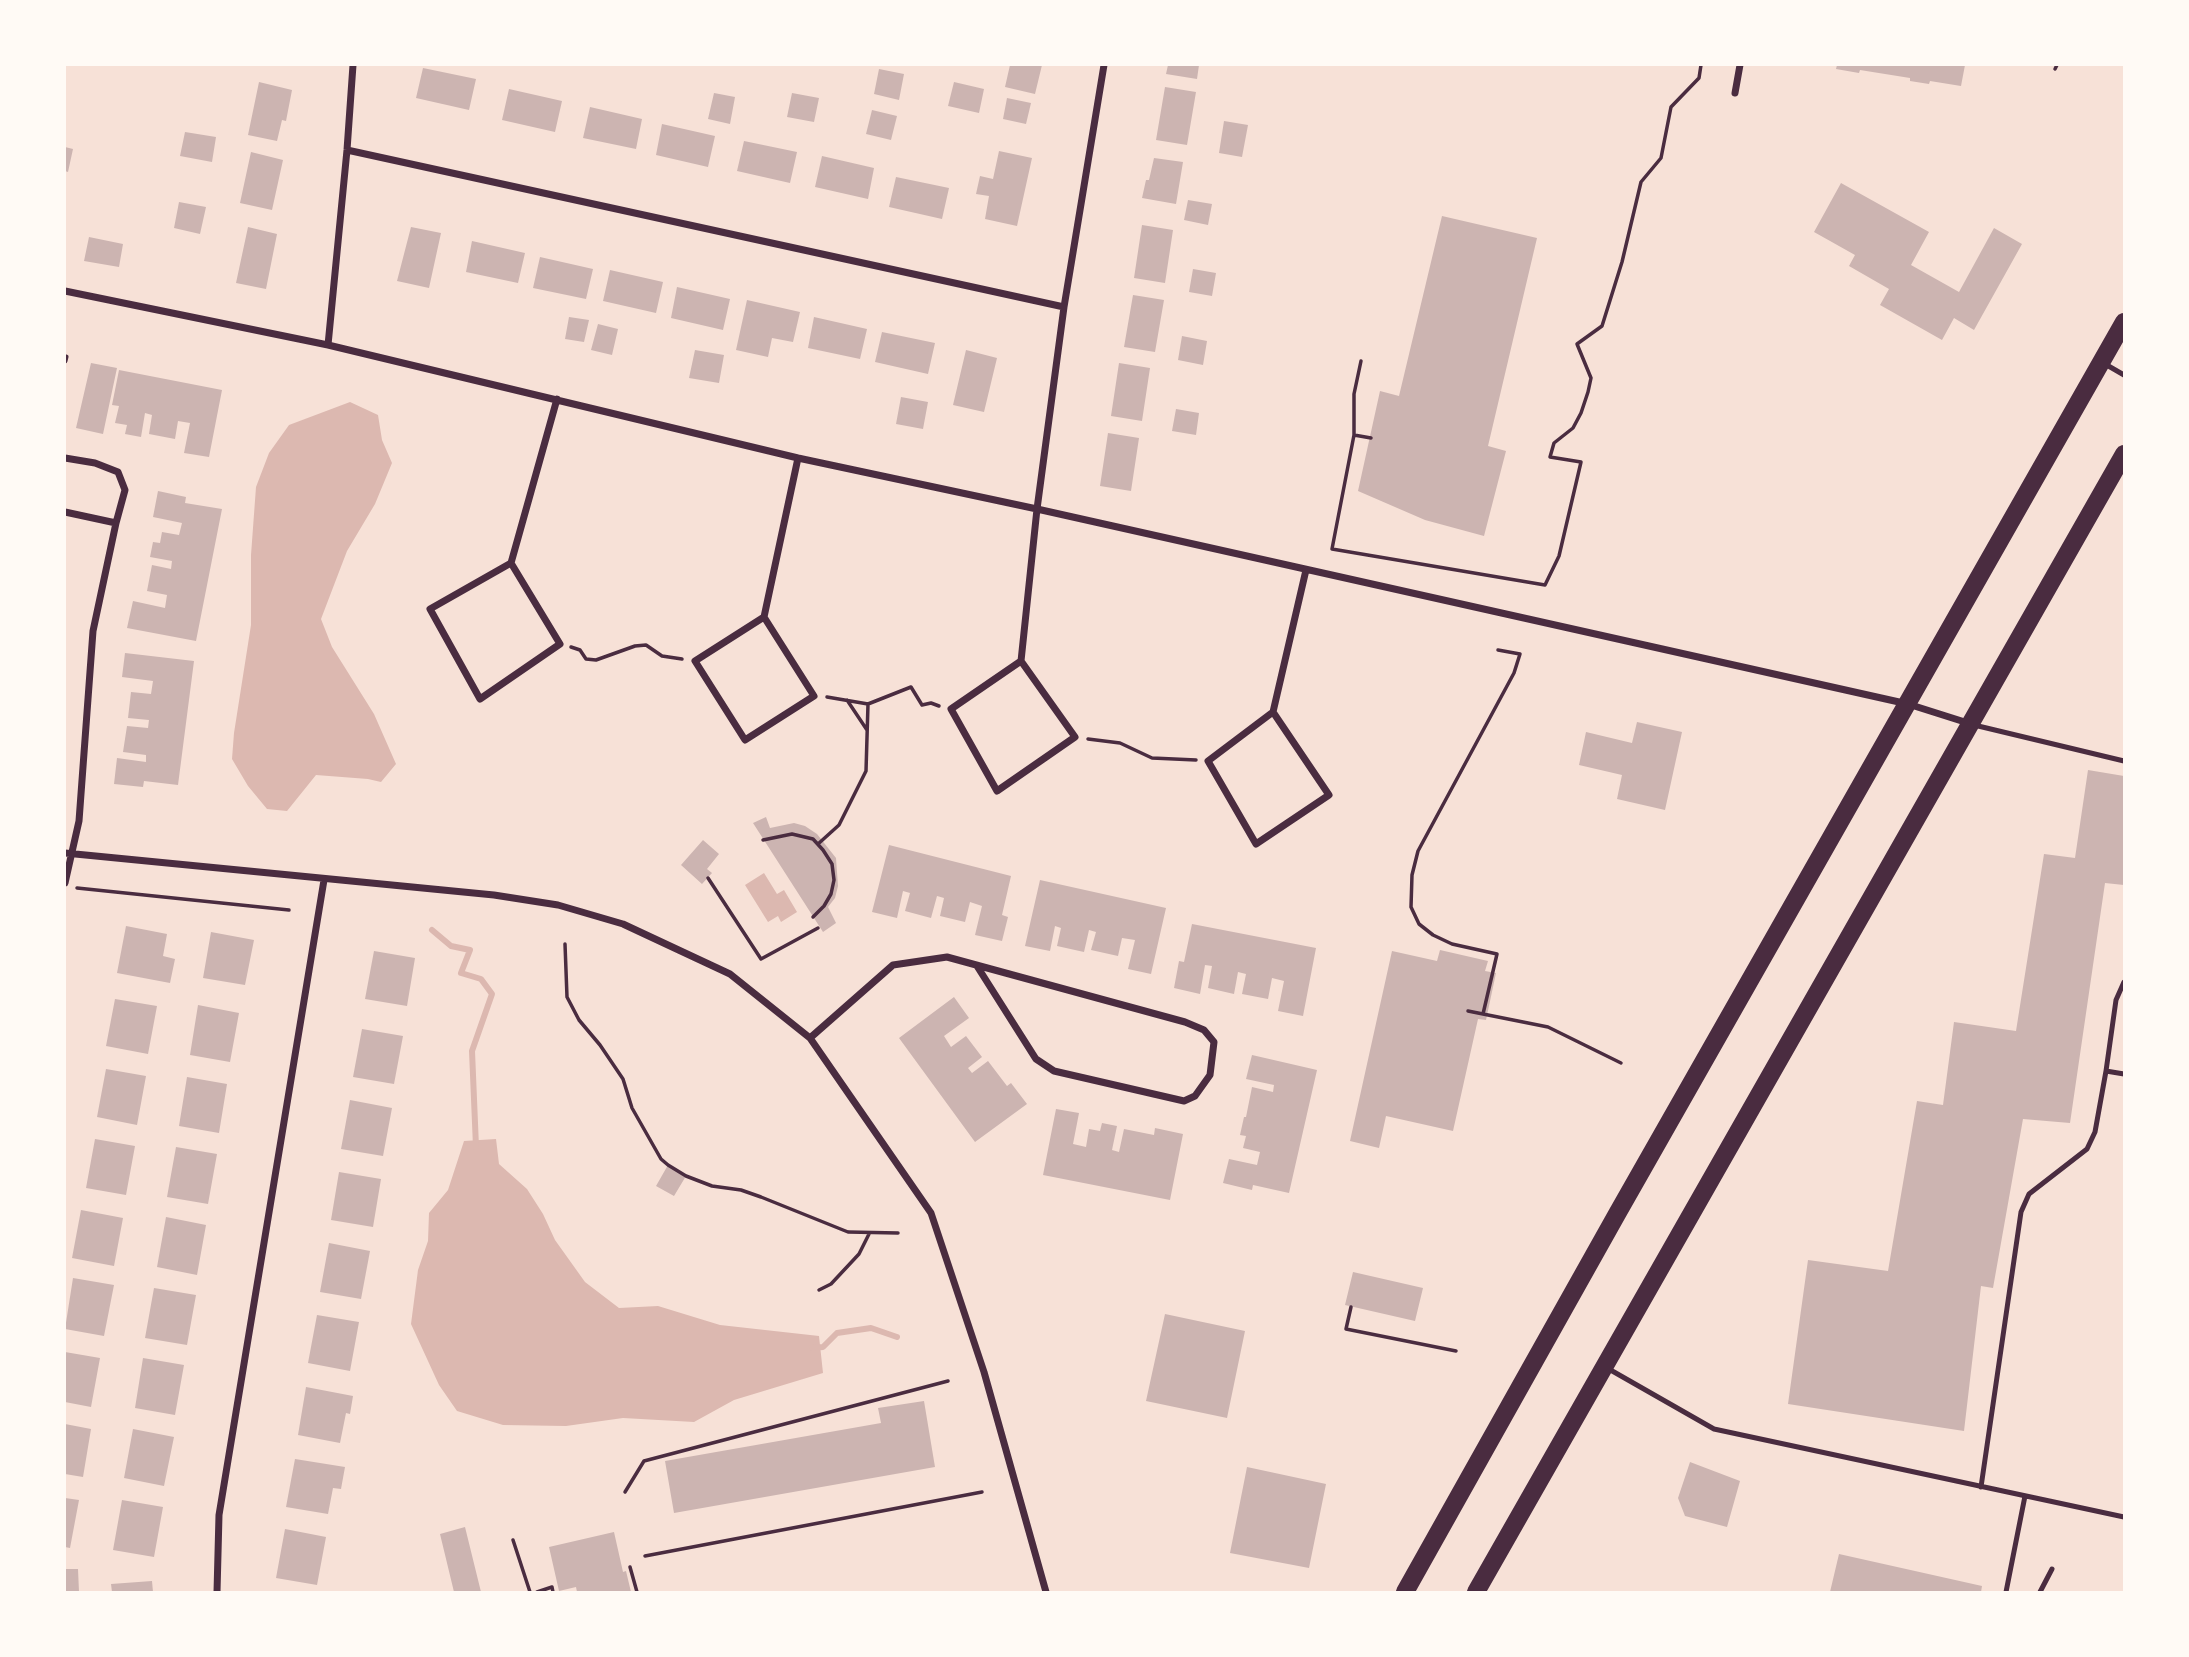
<!DOCTYPE html>
<html>
<head>
<meta charset="utf-8">
<style>
  body { margin:0 }
  #map { position:relative; width:2189px; height:1657px; overflow:hidden; background:#f7e1d7; font-family:"Nunito Sans",sans-serif }
  canvas { display:block }
  .frame { position:absolute; inset:0; border:66px solid #fffaf5; pointer-events:none }
</style>
</head>
<body>
<div id="map">
<canvas width="2189" height="1657"></canvas>
<div class="frame"></div>
</div>
<script>
const g = document.querySelector('canvas').getContext('2d');
g.lineJoin = 'round';
function fillPath(path, color) {
  g.fillStyle = color;
  g.fill(path, 'evenodd');
}
function shape(rows) {
  const path = new Path2D();
  for (const r of rows) {
    path.moveTo(r[0], r[1]);
    for (let i = 2; i < r.length; i += 2) path.lineTo(r[i], r[i + 1]);
  }
  return path;
}
function strokePath(path, color, width, dash) {
  g.strokeStyle = color;
  g.lineWidth = width;
  g.lineCap = dash ? 'butt' : 'round';
  g.setLineDash(dash || []);
  g.stroke(path);
}
const water = shape([
  [350,402,378,415,382,440,392,463,375,504,347,551,321,619,332,647,374,714,396,764,381,782,368,779,316,775,287,811,267,809,248,786,232,759,234,733,251,625,251,555,256,487,269,453,289,425],
  [764,873,777,894,784,890,797,912,781,922,778,916,768,922,745,885],
  [496,1139,499,1164,527,1189,543,1214,555,1240,585,1282,619,1308,658,1306,720,1325,819,1336,823,1373,734,1400,694,1422,623,1418,566,1426,503,1425,457,1411,439,1385,411,1324,418,1270,428,1241,429,1213,448,1190,464,1141]
]);
const stream = shape([
  [432,930,451,946,470,950,461,973,481,979,492,994,472,1051,476,1147],
  [812,1348,823,1347,837,1333,871,1328,897,1337]
]);
const building = shape([
  [1010,65,1042,65,1035,94,1005,87],
  [1168,65,1199,65,1197,79,1166,74],
  [1837,65,1965,65,1961,86,1930,81,1929,84,1910,81,1910,78,1860,70,1859,73,1836,69],
  [423,68,476,79,469,110,416,98],
  [879,69,904,74,899,100,874,94],
  [259,82,292,90,286,121,282,120,277,141,248,135],
  [954,82,984,89,979,113,948,106],
  [1165,87,1196,92,1187,145,1156,140],
  [509,89,562,101,555,132,502,120],
  [714,93,735,97,730,124,708,119],
  [792,93,819,98,814,122,787,117],
  [1007,98,1031,103,1026,124,1003,119],
  [590,107,642,119,636,149,583,138],
  [872,110,897,116,891,140,866,134],
  [1224,121,1248,125,1242,157,1219,153],
  [662,124,715,136,708,167,656,155],
  [185,132,216,137,212,162,180,156],
  [744,141,797,152,790,183,737,171],
  [65,147,73,149,68,172,65,171],
  [999,151,1032,158,1017,226,985,219,989,196,976,194,980,176,993,179],
  [251,152,283,160,272,210,240,203],
  [822,156,874,168,868,199,815,187],
  [1154,158,1183,162,1176,204,1142,198,1146,180,1149,180],
  [896,177,949,188,942,219,889,207],
  [1841,183,1929,232,1911,265,1959,292,1994,228,2022,244,1974,330,1954,318,1942,340,1880,305,1889,289,1849,266,1855,255,1814,232],
  [1188,200,1212,204,1208,225,1184,220],
  [179,202,206,207,200,234,174,228],
  [1442,216,1537,238,1488,446,1506,451,1484,536,1425,520,1358,491,1380,391,1399,396],
  [1142,225,1173,230,1165,283,1134,278],
  [248,227,277,234,266,289,236,283],
  [411,227,441,233,429,288,397,281],
  [89,237,123,244,119,267,84,261],
  [472,241,525,253,518,283,466,272],
  [540,257,593,269,586,299,533,288],
  [1193,269,1216,273,1212,296,1189,292],
  [610,270,663,282,656,313,603,301],
  [677,287,730,299,723,330,671,318],
  [1133,295,1164,300,1155,352,1124,347],
  [747,300,800,312,793,342,772,338,768,357,736,350],
  [569,317,589,320,584,342,565,339],
  [814,317,867,329,860,359,808,348],
  [598,324,618,329,612,355,591,350],
  [882,332,935,343,928,374,875,362],
  [1182,336,1207,341,1203,365,1178,360],
  [695,350,724,355,719,383,689,378],
  [966,350,997,358,984,412,953,405],
  [91,363,117,368,103,434,76,428],
  [1119,363,1150,368,1142,421,1111,416],
  [119,370,222,390,209,457,184,453,190,423,178,421,175,439,149,434,152,415,145,413,141,437,125,434,127,425,115,423,119,406,112,405],
  [901,397,928,402,923,429,896,424],
  [1176,409,1199,413,1196,435,1172,431],
  [1108,433,1139,438,1131,491,1100,486],
  [158,491,186,497,185,503,222,509,196,641,127,628,133,601,165,608,167,595,147,591,152,565,171,569,172,561,150,557,153,542,160,543,162,532,179,535,182,523,153,517],
  [125,653,194,661,178,785,144,781,143,787,114,784,117,758,146,762,146,755,123,752,127,726,148,728,149,720,128,718,131,692,151,694,153,681,122,677],
  [1637,722,1682,732,1665,810,1617,799,1622,775,1579,765,1586,732,1632,743],
  [2088,770,2124,776,2124,885,2105,883,2070,1123,2023,1119,1993,1288,1981,1286,1964,1431,1788,1404,1808,1260,1888,1271,1917,1101,1943,1105,1954,1022,2016,1031,2044,854,2075,858],
  [766,817,770,828,794,823,805,826,817,834,836,858,838,886,835,898,828,907,836,923,823,932,753,823],
  [703,840,719,854,707,869,712,873,702,884,681,865],
  [889,845,1011,876,1002,915,1008,917,1002,941,975,935,982,906,970,902,965,922,940,916,944,898,937,896,931,918,905,911,910,893,903,891,897,918,872,912],
  [1040,880,1166,908,1151,974,1128,969,1135,940,1122,938,1118,956,1091,950,1096,932,1089,930,1084,952,1057,946,1061,928,1055,926,1050,951,1025,946],
  [1192,924,1316,948,1303,1016,1278,1011,1284,981,1272,978,1268,999,1242,994,1246,974,1238,972,1234,994,1208,988,1212,966,1205,965,1200,994,1174,988,1179,961,1184,962],
  [126,926,167,934,163,956,175,959,170,983,117,973],
  [211,932,254,940,245,985,203,978],
  [1440,950,1488,961,1485,971,1496,973,1486,1020,1478,1019,1453,1131,1386,1116,1379,1148,1350,1141,1392,951,1437,961],
  [374,951,415,958,407,1006,365,999],
  [954,997,969,1018,944,1036,951,1047,966,1036,982,1057,968,1068,972,1073,988,1061,1007,1086,1011,1083,1027,1104,975,1142,899,1038],
  [115,999,157,1006,148,1054,106,1046],
  [198,1005,239,1013,230,1062,190,1055],
  [362,1029,403,1036,394,1084,353,1077],
  [1252,1055,1317,1070,1289,1193,1253,1185,1252,1190,1223,1183,1229,1159,1257,1165,1260,1152,1243,1148,1246,1136,1240,1135,1244,1117,1246,1117,1252,1087,1273,1092,1274,1085,1246,1079],
  [106,1069,146,1076,137,1125,97,1117],
  [187,1077,227,1084,219,1133,179,1126],
  [350,1100,392,1108,383,1156,341,1149],
  [1056,1109,1079,1113,1073,1144,1086,1147,1089,1129,1100,1131,1102,1123,1117,1126,1112,1150,1119,1152,1124,1129,1154,1135,1155,1128,1183,1134,1170,1200,1043,1175],
  [95,1139,135,1146,126,1195,86,1188],
  [176,1147,217,1154,208,1204,167,1197],
  [668,1165,686,1176,674,1196,656,1186],
  [339,1172,381,1179,373,1227,331,1220],
  [81,1210,123,1218,114,1266,72,1258],
  [166,1217,206,1225,197,1275,157,1267],
  [329,1243,370,1251,361,1299,320,1292],
  [1353,1272,1423,1288,1415,1321,1345,1305],
  [73,1278,114,1285,104,1336,65,1329],
  [154,1288,196,1295,187,1345,145,1338],
  [1165,1314,1245,1331,1227,1418,1146,1401],
  [317,1315,359,1322,350,1371,308,1363],
  [65,1352,100,1358,91,1407,65,1402],
  [143,1358,184,1365,175,1415,135,1408],
  [306,1387,353,1396,350,1414,346,1413,340,1443,298,1435],
  [924,1401,935,1467,674,1513,665,1461,881,1423,878,1408],
  [65,1424,91,1429,83,1477,65,1474],
  [133,1429,174,1437,164,1486,124,1478],
  [295,1459,345,1467,341,1489,333,1488,328,1514,286,1507],
  [1690,1462,1740,1481,1727,1527,1685,1516,1678,1498],
  [1247,1467,1326,1484,1309,1568,1230,1553],
  [65,1498,79,1500,70,1548,65,1547],
  [122,1500,163,1507,154,1557,113,1550],
  [465,1527,481,1592,454,1592,440,1534],
  [285,1529,326,1537,317,1585,276,1578],
  [614,1532,623,1572,626,1571,631,1592,577,1592,576,1587,559,1591,549,1547],
  [1839,1554,1982,1586,1981,1592,1830,1592],
  [65,1569,78,1569,79,1592,65,1592],
  [152,1581,153,1592,112,1592,111,1584]
]);
const path = shape([
  [2055,69,2057,65],
  [1361,361,1354,394,1354,435,1332,549,1545,585,1559,556,1581,462,1550,457,1554,443,1573,428,1581,413,1588,392,1591,378,1577,344,1602,326,1622,262,1641,182,1661,158,1671,107,1699,78,1701,65],
  [1354,435,1371,438],
  [571,647,580,650,586,659,596,660,635,646,646,645,662,656,682,659],
  [827,697,868,704,911,687,922,705,931,703,939,706],
  [847,700,867,730],
  [1088,739,1120,743,1152,758,1196,760],
  [763,840,792,834,813,839,823,850,832,864,834,880,831,894,824,906,813,917],
  [818,844,839,825,866,771,868,704],
  [708,878,761,959,818,928],
  [77,888,289,910],
  [565,944,567,997,579,1020,600,1045,623,1079,632,1108,661,1159,668,1165,686,1176,712,1186,741,1190,761,1197,848,1232,898,1233],
  [1468,1011,1483,1014,1497,954,1452,944,1433,935,1419,924,1411,907,1412,875,1418,851,1514,673,1520,654,1498,650],
  [1483,1014,1548,1027,1621,1063],
  [819,1290,831,1284,859,1254,869,1234],
  [1351,1307,1346,1329,1456,1351],
  [625,1492,644,1461,948,1381],
  [513,1540,530,1592],
  [645,1556,982,1492],
  [630,1567,637,1592],
  [537,1592,552,1587,553,1592]
]);
const service = shape([
  [65,361,66,357],
  [2105,364,2124,375],
  [1974,725,2124,761],
  [2106,1071,2116,1000,2124,982],
  [1607,1368,1714,1429,2124,1517],
  [1981,1487,2021,1212,2029,1194,2087,1149,2095,1132,2106,1071,2124,1074],
  [2006,1592,2025,1496],
  [2040,1592,2052,1569]
]);
const minor = shape([
  [1735,93,1740,65],
  [347,150,1064,307],
  [65,291,328,345,798,458,1037,509,1908,704,1968,723],
  [328,345,347,150,353,65],
  [65,458,95,463,118,472,125,490,116,523,93,631,79,821,65,883],
  [65,512,116,523],
  [511,563,560,644,480,699,430,609,511,563,557,399],
  [764,617,695,661,745,740,814,696,764,617,798,458],
  [1021,661,951,709,997,791,1075,737,1021,661,1037,509,1064,307,1104,65],
  [1273,712,1329,795,1256,844,1208,761,1273,712,1306,570],
  [65,853,494,895,558,905,623,924,730,974,810,1038,931,1213,984,1372,1046,1592],
  [810,1038,893,965,947,957,1185,1022,1204,1030,1214,1042,1210,1075,1195,1096,1184,1101,1054,1071,1036,1059,977,966],
  [217,1592,219,1515,324,880]
]);
const primary = shape([
  [1405,1592,1617,1214,2124,322],
  [1476,1592,2124,454]
]);
fillPath(water, '#dcb8b0');
strokePath(stream, '#dcb8b0', 6);
fillPath(building, '#ccb4b1');
strokePath(path, '#4a2c40', 3.5);
strokePath(service, '#4a2c40', 5);
strokePath(minor, '#4a2c40', 7);
strokePath(primary, '#4a2c40', 18);
</script>
</body>
</html>
